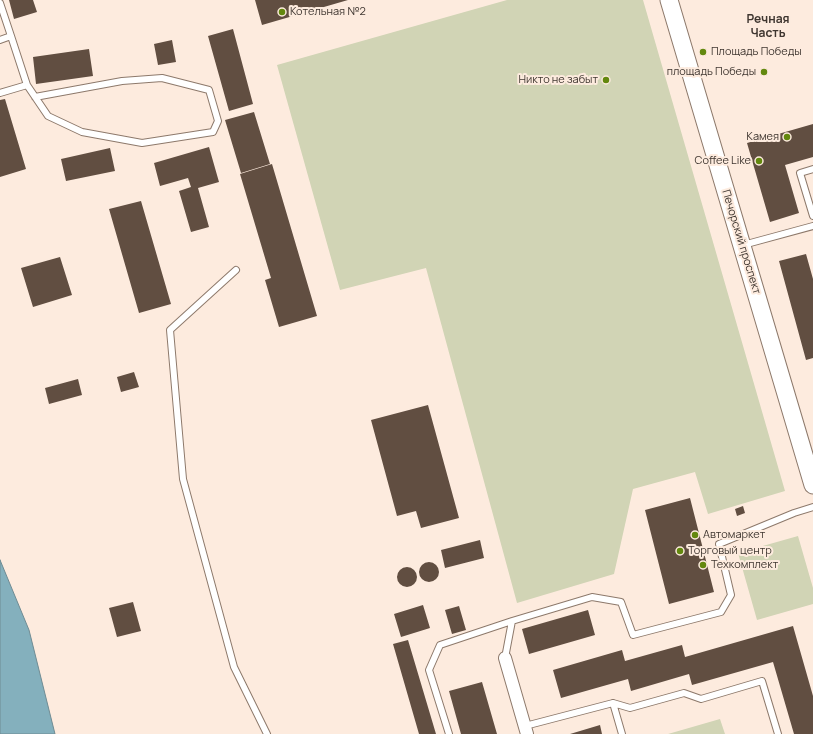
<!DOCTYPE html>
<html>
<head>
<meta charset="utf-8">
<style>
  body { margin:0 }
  canvas { display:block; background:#fdebde }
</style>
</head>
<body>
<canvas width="813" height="734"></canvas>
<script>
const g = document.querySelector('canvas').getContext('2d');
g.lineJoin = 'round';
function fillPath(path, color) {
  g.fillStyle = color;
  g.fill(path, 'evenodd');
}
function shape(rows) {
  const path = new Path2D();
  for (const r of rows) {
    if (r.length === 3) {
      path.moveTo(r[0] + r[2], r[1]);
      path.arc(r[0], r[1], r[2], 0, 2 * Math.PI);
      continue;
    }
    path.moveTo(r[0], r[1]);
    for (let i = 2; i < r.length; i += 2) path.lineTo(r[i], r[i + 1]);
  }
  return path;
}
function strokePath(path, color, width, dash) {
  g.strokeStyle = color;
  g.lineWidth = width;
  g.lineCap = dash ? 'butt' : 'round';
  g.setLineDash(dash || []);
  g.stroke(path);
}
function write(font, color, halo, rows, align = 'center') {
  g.font = font + ' Manrope,sans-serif';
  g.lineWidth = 4;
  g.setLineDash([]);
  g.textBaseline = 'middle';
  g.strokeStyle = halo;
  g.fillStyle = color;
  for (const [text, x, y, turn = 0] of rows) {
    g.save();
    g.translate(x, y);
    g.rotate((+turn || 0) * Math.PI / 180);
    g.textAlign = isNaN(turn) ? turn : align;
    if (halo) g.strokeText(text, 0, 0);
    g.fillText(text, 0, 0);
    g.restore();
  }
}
const green = shape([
  [507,0,643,0,785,491,708,514,695,472,633,489,614,574,517,603,426,268,340,290,277,65],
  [798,536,813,588,813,604,757,620,738,553],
  [720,719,725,734,668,734]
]);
const water = shape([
  [0,560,29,630,55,734,0,734,0,560]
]);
const building = shape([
  [9,0,33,0,37,12,14,19],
  [255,0,348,0,262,25],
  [233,29,253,104,229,111,208,36],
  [172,40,176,62,158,65,154,44],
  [89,49,93,76,36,84,33,57],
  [5,99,26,169,0,177,0,100],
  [254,112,270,164,241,173,225,120],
  [813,124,813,157,785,165,799,213,770,222,747,143],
  [209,147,219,182,198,188,209,227,191,232,179,191,191,187,188,178,160,186,154,163],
  [110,148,115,171,66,181,61,159],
  [272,164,317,316,279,327,265,280,271,278,240,174],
  [141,201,171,304,139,313,109,209],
  [806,254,813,279,813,358,806,360,779,261],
  [60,257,72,295,33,307,21,268],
  [134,372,139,387,121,392,117,377],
  [78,379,82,395,49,404,45,388],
  [428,405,459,518,421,528,416,511,397,516,371,420],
  [690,498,714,592,669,604,645,510],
  [743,506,745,513,737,516,735,509],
  [480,540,484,558,445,568,441,550],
  [429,572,10],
  [407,577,10],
  [133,602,141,631,117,637,109,608],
  [423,605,430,628,401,637,394,614],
  [459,606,466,630,452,634,445,610],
  [588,610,595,635,529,654,522,629],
  [793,626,813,696,813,734,794,734,773,662,692,685,689,674,631,691,628,679,561,698,553,670,622,650,625,661,682,645,685,657],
  [408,640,436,734,419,734,393,644],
  [482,682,497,734,461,734,449,691],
  [600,725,602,734,570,734]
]);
const lane = shape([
  [0,3,11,36,0,40],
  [27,85,48,116,82,132,142,143,213,132,218,121,209,90,162,78,122,81,35,97],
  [0,93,27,85,11,36],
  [813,169,800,173,813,216],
  [743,245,813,226],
  [236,270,170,330,183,479,234,667,267,734],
  [505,658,512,621,592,597,621,602,633,635,721,612,731,595,719,544,794,513,813,507],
  [613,703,630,708,684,693,701,699,762,681,778,734],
  [525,726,613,703,622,734],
  [449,734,429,670,440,645,512,621]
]);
const street = shape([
  [505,658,527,734]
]);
const secondary = shape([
  [669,0,813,485]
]);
const markers = [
  [282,12,4,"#63880e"],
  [703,52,4,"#63880e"],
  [764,72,4,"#63880e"],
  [606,80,4,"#63880e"],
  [787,137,4,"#63880e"],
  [759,161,4,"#63880e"],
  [695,535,4,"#63880e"],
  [680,551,4,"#63880e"],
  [703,565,4,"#63880e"]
];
const poiNames = [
  ["Котельная №2",290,12],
  ["Площадь Победы",711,52],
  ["площадь Победы",756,72,"right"],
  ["Никто не забыт",598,80,"right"],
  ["Камея",779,137,"right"],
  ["Coffee Like",751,161,"right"],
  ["Автомаркет",703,535],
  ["Торговый центр",688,551],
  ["Техкомплект",711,565]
];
const streetNames = [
  ["Печорский проспект",741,242,73]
];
const neighbourhoodNames = [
  ["Речная",768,20],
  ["Часть",768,34]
];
fillPath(green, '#d1d4b5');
fillPath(water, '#84b0bd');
strokePath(water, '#6f8b93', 1);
fillPath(building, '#614e41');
strokePath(lane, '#8d796b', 8);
strokePath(street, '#8d796b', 14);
strokePath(secondary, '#8d796b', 19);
strokePath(lane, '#fff', 6);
strokePath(street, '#fff', 12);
strokePath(secondary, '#fff', 17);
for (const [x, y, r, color] of markers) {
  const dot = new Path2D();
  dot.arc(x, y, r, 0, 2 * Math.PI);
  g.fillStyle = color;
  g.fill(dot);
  strokePath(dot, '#fdebde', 1.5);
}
write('11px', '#3f3630', '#fdebde', poiNames, 'left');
write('11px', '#3f3630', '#fdebde', streetNames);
write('bold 12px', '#3f3630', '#fdebde', neighbourhoodNames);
</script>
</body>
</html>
